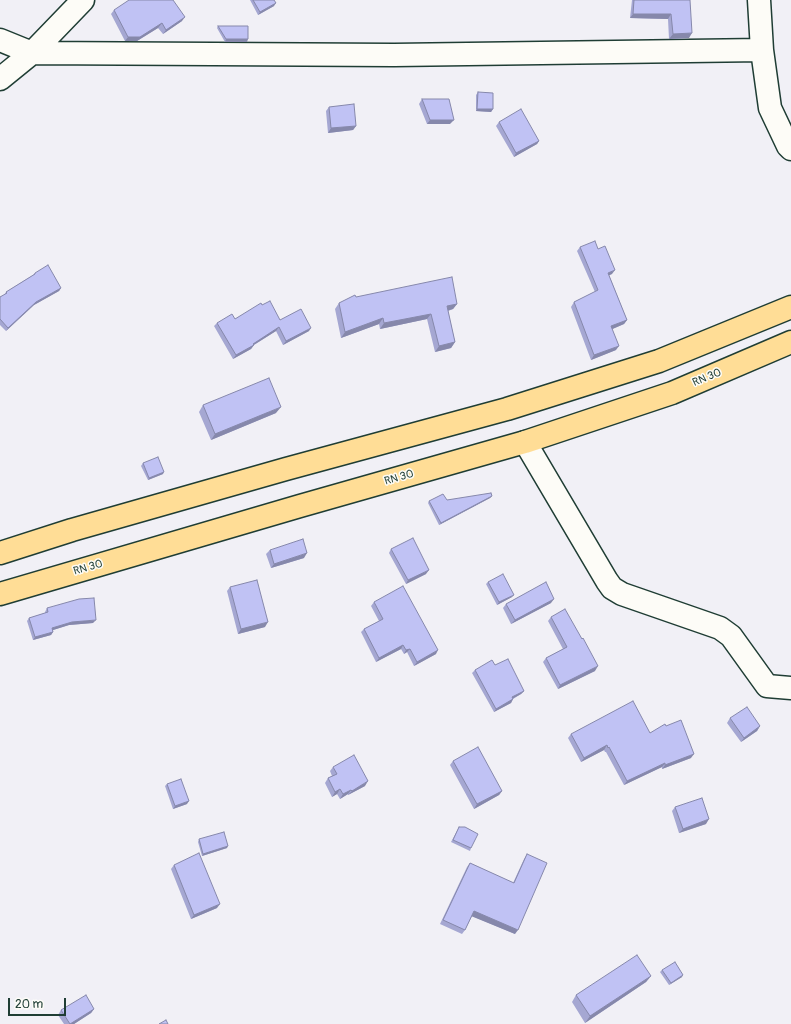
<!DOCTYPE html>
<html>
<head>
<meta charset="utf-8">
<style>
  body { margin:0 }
  #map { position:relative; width:791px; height:1024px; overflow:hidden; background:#f1f0f6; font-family:Pangolin,sans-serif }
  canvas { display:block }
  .scale { position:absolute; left:8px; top:998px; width:58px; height:18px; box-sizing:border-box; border:2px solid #1f3d34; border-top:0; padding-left:5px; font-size:12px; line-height:14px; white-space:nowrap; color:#1f3d34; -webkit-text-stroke:3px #fdfcf7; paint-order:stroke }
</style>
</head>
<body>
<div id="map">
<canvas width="791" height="1024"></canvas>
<div class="scale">20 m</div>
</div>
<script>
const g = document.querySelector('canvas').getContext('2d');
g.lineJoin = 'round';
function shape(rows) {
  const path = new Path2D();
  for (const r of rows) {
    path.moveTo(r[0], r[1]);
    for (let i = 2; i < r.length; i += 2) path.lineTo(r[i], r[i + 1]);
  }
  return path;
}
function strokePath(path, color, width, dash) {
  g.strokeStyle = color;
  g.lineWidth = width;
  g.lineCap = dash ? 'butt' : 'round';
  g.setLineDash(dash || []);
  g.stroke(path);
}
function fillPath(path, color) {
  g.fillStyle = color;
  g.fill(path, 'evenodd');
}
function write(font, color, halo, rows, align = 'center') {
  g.font = font + ' Pangolin,sans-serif';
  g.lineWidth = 3;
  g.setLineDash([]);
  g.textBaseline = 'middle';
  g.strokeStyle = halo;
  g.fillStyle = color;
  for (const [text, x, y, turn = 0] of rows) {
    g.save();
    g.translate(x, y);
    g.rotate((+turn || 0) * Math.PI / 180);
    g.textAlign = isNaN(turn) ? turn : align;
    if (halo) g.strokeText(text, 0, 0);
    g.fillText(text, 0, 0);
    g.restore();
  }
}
const street = shape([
  [759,0,762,50,770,108,788,146,791,149],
  [0,40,32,53,394,55,762,50],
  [0,79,32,53,83,0],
  [525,442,607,581,612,588,622,594,720,628,731,636,767,686,791,688]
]);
const primary = shape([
  [0,553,72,530,286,469,507,409,659,361,791,307],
  [0,594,300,506,525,442,672,393,791,342]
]);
const wall = shape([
  [250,0,274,0,274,6,258,15],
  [632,0,690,0,689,38,669,39,668,19,630,18],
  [114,10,182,21,163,34,158,28,137,41,125,41,111,14],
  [218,26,247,42,225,42,217,28],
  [478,92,493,109,491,112,476,111,476,95],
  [422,99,450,124,427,124,419,104],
  [329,107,356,126,353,130,328,133,326,111],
  [499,122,539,141,537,144,514,157,496,126],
  [580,247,598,249,612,274,609,275,627,320,624,324,612,329,616,350,591,360,571,307,574,302,595,292,577,251],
  [35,273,61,288,59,291,34,305,6,331,0,325,0,297,4,295,6,292,33,275],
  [356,297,457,304,453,309,448,311,455,342,451,348,435,352,427,319,380,329,379,324,341,338,335,309,339,303],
  [262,305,280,320,309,331,283,345,276,331,254,345,251,349,233,359,214,326,217,323,235,319],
  [203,405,276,413,211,440,199,412],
  [143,463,163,474,148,480,141,466],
  [492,496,490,498,439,525,428,503,429,501,447,500],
  [391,549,426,574,406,584,389,553],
  [270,550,304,558,271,568,266,554],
  [488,582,512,597,497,605,486,584],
  [230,587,265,627,238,634,227,591],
  [374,602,436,654,414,666,407,652,404,654,401,649,376,662,361,632,364,629,379,621,371,606],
  [551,603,511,624,503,608,506,604],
  [47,608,93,623,69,625,53,630,53,632,51,635,33,640,27,621,29,618,45,613,45,612],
  [551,617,582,639,595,671,558,689,543,662,546,658,563,649,548,621],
  [495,665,524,691,521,694,513,699,511,703,494,712,472,673,475,670],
  [730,718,760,726,757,731,741,742,727,723],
  [666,726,691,758,662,769,662,767,624,785,606,752,605,752,604,750,581,762,568,738,571,734,650,733],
  [453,761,502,791,499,795,474,809,450,765],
  [333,767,365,786,348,795,348,794,340,799,337,794,332,797,325,783,328,778,332,776,330,771],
  [167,784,187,804,173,809,165,786],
  [675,807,706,824,679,833,672,811],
  [459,827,471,848,470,851,451,842],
  [199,839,227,848,202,856,198,842],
  [527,854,515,934,472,916,465,930,462,934,440,924,467,867,470,863,513,883,524,859],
  [174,865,217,908,191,919,171,869],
  [662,970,682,977,669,985,660,972],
  [651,976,646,982,585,1023,572,1002,576,995],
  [94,1009,91,1013,74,1024,64,1024,58,1015,61,1010]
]);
const shadedWall = shape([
  [276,3,274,6,258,15,260,12],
  [633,14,671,14,668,19,630,18],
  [185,17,182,21,163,34,166,30],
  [162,23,158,28,137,41,125,41,128,37],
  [692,33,689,38,669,39,673,34],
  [226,39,248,39,247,42,225,42],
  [477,109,493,109,491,112,476,111],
  [430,120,454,120,450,124,427,124],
  [356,126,353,130,328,133,331,128],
  [539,141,537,144,514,157,516,153],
  [615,270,612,274,605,277,608,273],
  [61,288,59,291,34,305,6,331,8,328,36,302],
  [457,304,453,309,443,312,447,306],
  [431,314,427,319,380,329,384,323],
  [383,318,379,324,341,338,345,332],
  [627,320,624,324,608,331,611,326],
  [279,327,276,331,252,346,254,345,251,349,233,359,236,355],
  [311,328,309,331,283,345,286,341],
  [455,342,451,348,435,352,439,346],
  [619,346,616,350,591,360,594,355],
  [281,407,276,413,211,440,215,434],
  [164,472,163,474,148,480,149,478],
  [492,496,490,498,439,525,441,523],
  [307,553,304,558,271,568,274,564],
  [429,570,426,574,406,584,408,580],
  [514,595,512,597,497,605,499,602],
  [554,599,551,603,511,624,515,620],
  [96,620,93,623,69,625,50,631,52,628,72,622],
  [268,622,265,627,238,634,241,629],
  [53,632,51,635,33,640,35,637],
  [403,645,401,649,376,662,379,658],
  [410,649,407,652,404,654,406,650],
  [438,650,436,654,414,666,417,662],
  [598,666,595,671,558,689,560,685],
  [524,691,521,694,510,700,512,697],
  [513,699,511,703,494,712,496,709],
  [760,726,757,731,741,742,744,738],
  [607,745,604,750,581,762,584,758],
  [694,754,691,758,662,769,665,765],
  [665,763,662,767,624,785,627,781],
  [368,781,365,786,348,795,352,791],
  [340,789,337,794,332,797,335,792],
  [351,790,348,794,340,799,343,794],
  [502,791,499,795,474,809,477,804],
  [189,801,187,804,173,809,175,806],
  [709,819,706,824,679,833,683,829],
  [228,846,227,848,202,856,203,854],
  [220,904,217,908,191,919,194,915],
  [474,911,518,930,515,934,471,916],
  [683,975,682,977,669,985,671,983],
  [651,976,646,982,585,1023,590,1016],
  [94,1009,91,1013,74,1024,70,1024]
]);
const building = shape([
  [129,0,173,0,185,17,166,30,162,23,140,37,128,37,114,10,129,0],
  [253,0,274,0,276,3,260,12,253,0],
  [634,0,690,0,692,33,673,34,671,14,633,14,634,0],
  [218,26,248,26,248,39,226,39,218,26],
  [478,92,493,93,493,109,477,109,478,92],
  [422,99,449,99,454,120,430,120,422,99],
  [354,104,356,126,331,128,329,107,354,104],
  [521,109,539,141,516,153,499,122,521,109],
  [595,241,598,249,605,246,615,270,608,273,627,320,611,326,619,346,594,355,574,302,598,290,580,247,595,241],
  [48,265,61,288,36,302,8,328,0,319,0,297,7,293,6,292,35,274,35,273,48,265],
  [452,277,457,304,447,306,455,342,439,346,431,314,384,323,383,318,345,332,339,303,355,295,356,297,452,277],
  [270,301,280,320,301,309,311,328,286,341,279,327,253,344,254,345,236,355,217,323,232,314,235,319,261,303,262,305,270,301],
  [269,378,281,407,215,434,203,405,269,378],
  [158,457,164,472,149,478,143,463,158,457],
  [491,493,492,496,441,523,429,501,443,494,447,500,491,493],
  [413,538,429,570,408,580,391,549,413,538],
  [303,539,307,553,274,564,270,550,303,539],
  [503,574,514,595,499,602,488,582,503,574],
  [257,580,268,622,241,629,230,587,257,580],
  [546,582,554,599,515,620,506,604,546,582],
  [403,586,438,650,417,662,410,649,406,650,403,645,379,658,364,629,383,619,374,602,403,586],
  [94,598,96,620,72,622,52,628,53,632,35,637,29,618,48,612,47,608,79,599,94,598],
  [565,609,582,639,583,638,598,666,560,685,546,658,567,647,551,617,565,609],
  [508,659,524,691,512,697,513,699,496,709,475,670,492,660,495,665,508,659],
  [633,701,650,733,665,724,666,726,681,720,694,754,665,765,665,763,627,781,609,747,608,748,607,745,584,758,571,734,633,701],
  [747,707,760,726,744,738,730,718,747,707],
  [478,747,502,791,477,804,453,761,478,747],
  [354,755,368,781,352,791,351,790,343,794,340,789,335,792,328,778,337,774,333,767,354,755],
  [181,779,189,801,175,806,167,784,181,779],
  [702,798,709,819,683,829,675,807,702,798],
  [459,827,465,827,478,834,471,848,453,840,459,827],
  [224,832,228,846,203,854,199,839,224,832],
  [199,853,220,904,194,915,174,865,199,853],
  [527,854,547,863,518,930,474,911,465,930,443,920,470,863,514,883,527,854],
  [637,955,651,976,590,1016,576,995,637,955],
  [675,962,683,975,671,983,662,970,675,962],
  [86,995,94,1009,70,1024,61,1010,86,995],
  [166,1020,168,1024,159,1024,166,1020]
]);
const streetNames = [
  ["RN 30",707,378,-23],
  ["RN 30",399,478,-16],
  ["RN 30",88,568,-16]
];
strokePath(street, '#1f3d34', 25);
strokePath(primary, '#1f3d34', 25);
strokePath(street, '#fdfcf7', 22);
strokePath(primary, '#ffdd96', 22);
fillPath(wall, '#a5a7d2');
fillPath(shadedWall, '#8688ab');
fillPath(building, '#c0c2f4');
strokePath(building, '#8688ab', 1);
write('11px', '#1f3d34', '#fdfcf7', streetNames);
</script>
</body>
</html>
